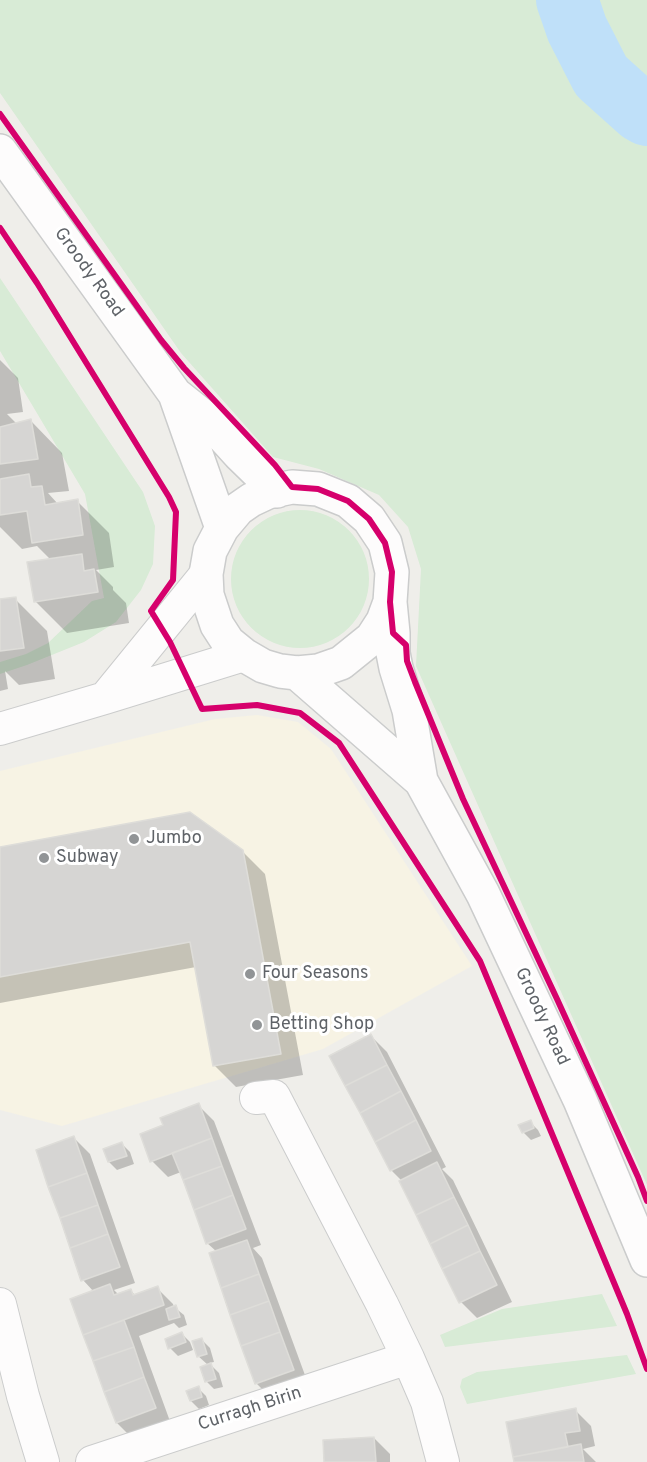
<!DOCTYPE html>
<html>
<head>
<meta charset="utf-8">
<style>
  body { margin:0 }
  canvas { display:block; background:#efeeea }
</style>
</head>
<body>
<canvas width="647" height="1462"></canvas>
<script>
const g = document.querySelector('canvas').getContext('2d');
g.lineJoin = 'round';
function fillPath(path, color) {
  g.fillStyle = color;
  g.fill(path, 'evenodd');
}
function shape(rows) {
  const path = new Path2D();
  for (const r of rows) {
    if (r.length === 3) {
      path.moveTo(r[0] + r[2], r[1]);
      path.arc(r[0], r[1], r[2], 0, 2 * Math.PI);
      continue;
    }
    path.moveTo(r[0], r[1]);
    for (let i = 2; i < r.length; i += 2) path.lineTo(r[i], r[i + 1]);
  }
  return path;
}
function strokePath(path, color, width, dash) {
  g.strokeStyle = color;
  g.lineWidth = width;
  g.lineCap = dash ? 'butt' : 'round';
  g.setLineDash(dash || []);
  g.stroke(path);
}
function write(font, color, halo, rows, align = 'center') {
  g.font = font + ' Overpass,sans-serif';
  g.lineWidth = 6;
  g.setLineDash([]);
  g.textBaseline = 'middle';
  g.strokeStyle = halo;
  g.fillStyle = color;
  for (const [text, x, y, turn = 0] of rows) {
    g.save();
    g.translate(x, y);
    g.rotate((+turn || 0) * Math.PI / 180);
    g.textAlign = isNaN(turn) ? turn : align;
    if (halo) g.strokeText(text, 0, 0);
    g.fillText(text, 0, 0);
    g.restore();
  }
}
const commercial = shape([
  [257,715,298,722,331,749,472,966,323,1049,62,1126,0,1110,0,771,215,719]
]);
const green = shape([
  [0,0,647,0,647,1185,416,666,421,569,408,527,379,495,319,469,273,457,181,353,0,93],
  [0,278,143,492,155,526,153,564,141,590,116,622,84,642,27,665,0,674,0,662,26,654,48,643,92,601,104,598,85,494,0,351],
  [300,579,69],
  [602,1294,617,1326,445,1347,440,1335,502,1309],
  [627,1355,636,1374,467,1404,460,1387,462,1379,477,1372]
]);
const shadow = shape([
  [0,360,18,378,23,412,7,414,17,424,31,421,62,453,69,491,48,493,58,504,77,501,109,533,114,567,96,570,113,587,113,590,126,603,129,623,67,633,35,601,51,560,37,546,22,549,0,527],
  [15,599,47,631,55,679,19,685,5,671,8,689,0,691,0,601],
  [0,848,242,851,265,874,303,1075,236,1087,214,1065,196,967,0,1003],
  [371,1036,387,1052,446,1167,442,1169,453,1180,512,1302,477,1318,461,1302,401,1182,402,1181,392,1171,331,1056],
  [198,1105,214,1121,261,1245,253,1248,262,1258,309,1386,272,1399,256,1383,217,1252,207,1243,181,1172,168,1177,152,1161,165,1126],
  [530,1122,538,1130,541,1136,531,1140,523,1132],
  [74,1138,90,1154,135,1283,114,1290,119,1295,131,1291,136,1296,157,1288,173,1304,174,1307,184,1315,187,1325,179,1328,174,1323,139,1336,171,1424,133,1439,117,1423,72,1300,94,1292,83,1280],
  [122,1144,130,1152,134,1164,117,1170,109,1162],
  [182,1334,190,1342,193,1350,178,1356,170,1348],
  [202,1340,210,1348,214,1362,209,1363,219,1373,223,1387,214,1389,206,1381,208,1365,198,1356],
  [198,1388,206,1396,209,1405,199,1409,191,1401],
  [575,1410,591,1426,595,1446,583,1449,596,1462,515,1462],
  [374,1438,390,1454,390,1462,326,1462]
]);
const river = shape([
  [567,0,577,29,601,76,640,111,647,115]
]);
const building = shape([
  [31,419,38,459,0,464,0,427,31,419],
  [29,474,31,487,42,486,45,505,78,499,83,535,32,543,27,511,0,515,0,479,29,474],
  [82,554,84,571,94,569,98,592,34,602,27,562,82,554],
  [16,597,24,648,0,651,0,599,16,597],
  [190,812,243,850,281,1054,213,1066,190,942,0,977,0,847,190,812],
  [371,1034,387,1065,345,1086,329,1056,371,1034],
  [387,1065,401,1091,360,1113,345,1086,387,1065],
  [401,1091,416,1120,375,1142,360,1113,401,1091],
  [199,1103,212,1138,150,1162,140,1134,163,1125,160,1118,199,1103],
  [416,1120,431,1151,390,1171,375,1142,416,1120],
  [531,1120,534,1128,522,1133,518,1125,531,1120],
  [74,1136,87,1173,48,1187,36,1150,74,1136],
  [212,1138,222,1166,183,1180,172,1153,212,1138],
  [122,1142,127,1156,108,1162,103,1149,122,1142],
  [437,1162,454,1197,416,1215,399,1181,437,1162],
  [222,1166,233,1195,194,1210,183,1180,222,1166],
  [87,1173,98,1205,60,1218,48,1187,87,1173],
  [233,1195,246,1229,206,1244,194,1210,233,1195],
  [454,1197,468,1225,430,1244,416,1215,454,1197],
  [98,1205,108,1234,70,1248,60,1218,98,1205],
  [468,1225,480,1251,442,1269,430,1244,468,1225],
  [108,1234,120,1267,81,1281,70,1248,108,1234],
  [247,1240,259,1274,221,1288,209,1253,247,1240],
  [480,1251,497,1285,459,1303,442,1269,480,1251],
  [259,1274,269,1301,230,1315,221,1288,259,1274],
  [110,1284,114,1295,131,1289,133,1295,158,1286,164,1305,83,1335,70,1299,110,1284],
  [269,1301,280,1332,241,1346,230,1315,269,1301],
  [176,1305,180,1317,169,1320,166,1309,176,1305],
  [124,1320,134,1347,93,1361,83,1335,124,1320],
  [182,1332,186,1342,168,1349,165,1339,182,1332],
  [280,1332,294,1370,255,1384,241,1346,280,1332],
  [202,1338,207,1354,197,1357,192,1341,202,1338],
  [134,1347,144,1377,104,1392,93,1361,134,1347],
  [211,1363,216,1379,205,1382,200,1367,211,1363],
  [144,1377,156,1408,116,1423,104,1392,144,1377],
  [199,1386,202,1397,190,1401,186,1391,199,1386],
  [576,1408,580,1431,565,1433,568,1447,513,1457,506,1422,576,1408],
  [374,1437,376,1462,324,1462,323,1440,374,1437],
  [581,1444,584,1462,514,1462,513,1457,581,1444]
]);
const minor = shape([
  [105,698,206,574],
  [0,729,105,698,244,655],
  [0,1304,23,1396,43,1462],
  [408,1358,427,1402,443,1462],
  [92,1462,408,1358,382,1304,274,1096,256,1098]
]);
const tertiary = shape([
  [0,151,175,394,209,421,239,454,277,491],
  [175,394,222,528],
  [390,602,383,621,372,638,341,663,318,671,297,673,280,671,263,666,244,655,228,642,217,625,207,595,206,574,210,551,222,528,238,509,251,500,268,492,292,487,318,489,348,501,369,519,385,543,392,572,390,602,393,633,393,653,396,668,409,710,421,781,483,894,580,1100,647,1260],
  [297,673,421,781]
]);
const cycleway = shape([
  [0,114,161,340,184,368,275,465,292,487,318,489,348,501,369,519,385,543,392,572,390,602,393,633,406,645,407,661,415,682,463,799,557,999,638,1177,647,1201],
  [0,228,37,283,169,497,176,512,173,580,151,611,170,642,202,709,257,705,300,713,339,743,480,961,627,1314,647,1369]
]);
const markers = [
  [134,839,6,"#919496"],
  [44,858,6,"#919496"],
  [250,974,6,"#919496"],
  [257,1025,6,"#919496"]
];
const streetNames = [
  ["Groody Road",88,273,54],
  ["Groody Road",541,1017,65],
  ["Curragh Birin",250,1410,-18]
];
const poiNames = [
  ["Jumbo",146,839],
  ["Subway",56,858],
  ["Four Seasons",262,974],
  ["Betting Shop",269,1025]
];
fillPath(commercial, '#f7f3e4');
fillPath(green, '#d8ebd6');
fillPath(shadow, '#0003');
strokePath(river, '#bfe0f9', 62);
fillPath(building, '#d6d5d3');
strokePath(building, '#deddd9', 1.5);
strokePath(minor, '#cbcccc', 34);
strokePath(tertiary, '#cbcccc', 36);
strokePath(minor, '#fdfcfc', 32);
strokePath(tertiary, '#fdfcfc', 33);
strokePath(cycleway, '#d6006c', 6);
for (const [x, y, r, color] of markers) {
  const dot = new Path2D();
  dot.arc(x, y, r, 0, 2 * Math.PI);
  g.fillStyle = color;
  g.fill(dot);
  strokePath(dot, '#fff', 2);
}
write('18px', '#5f6368', '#fff', streetNames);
write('18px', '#5f6368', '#fff', poiNames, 'left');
</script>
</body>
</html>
